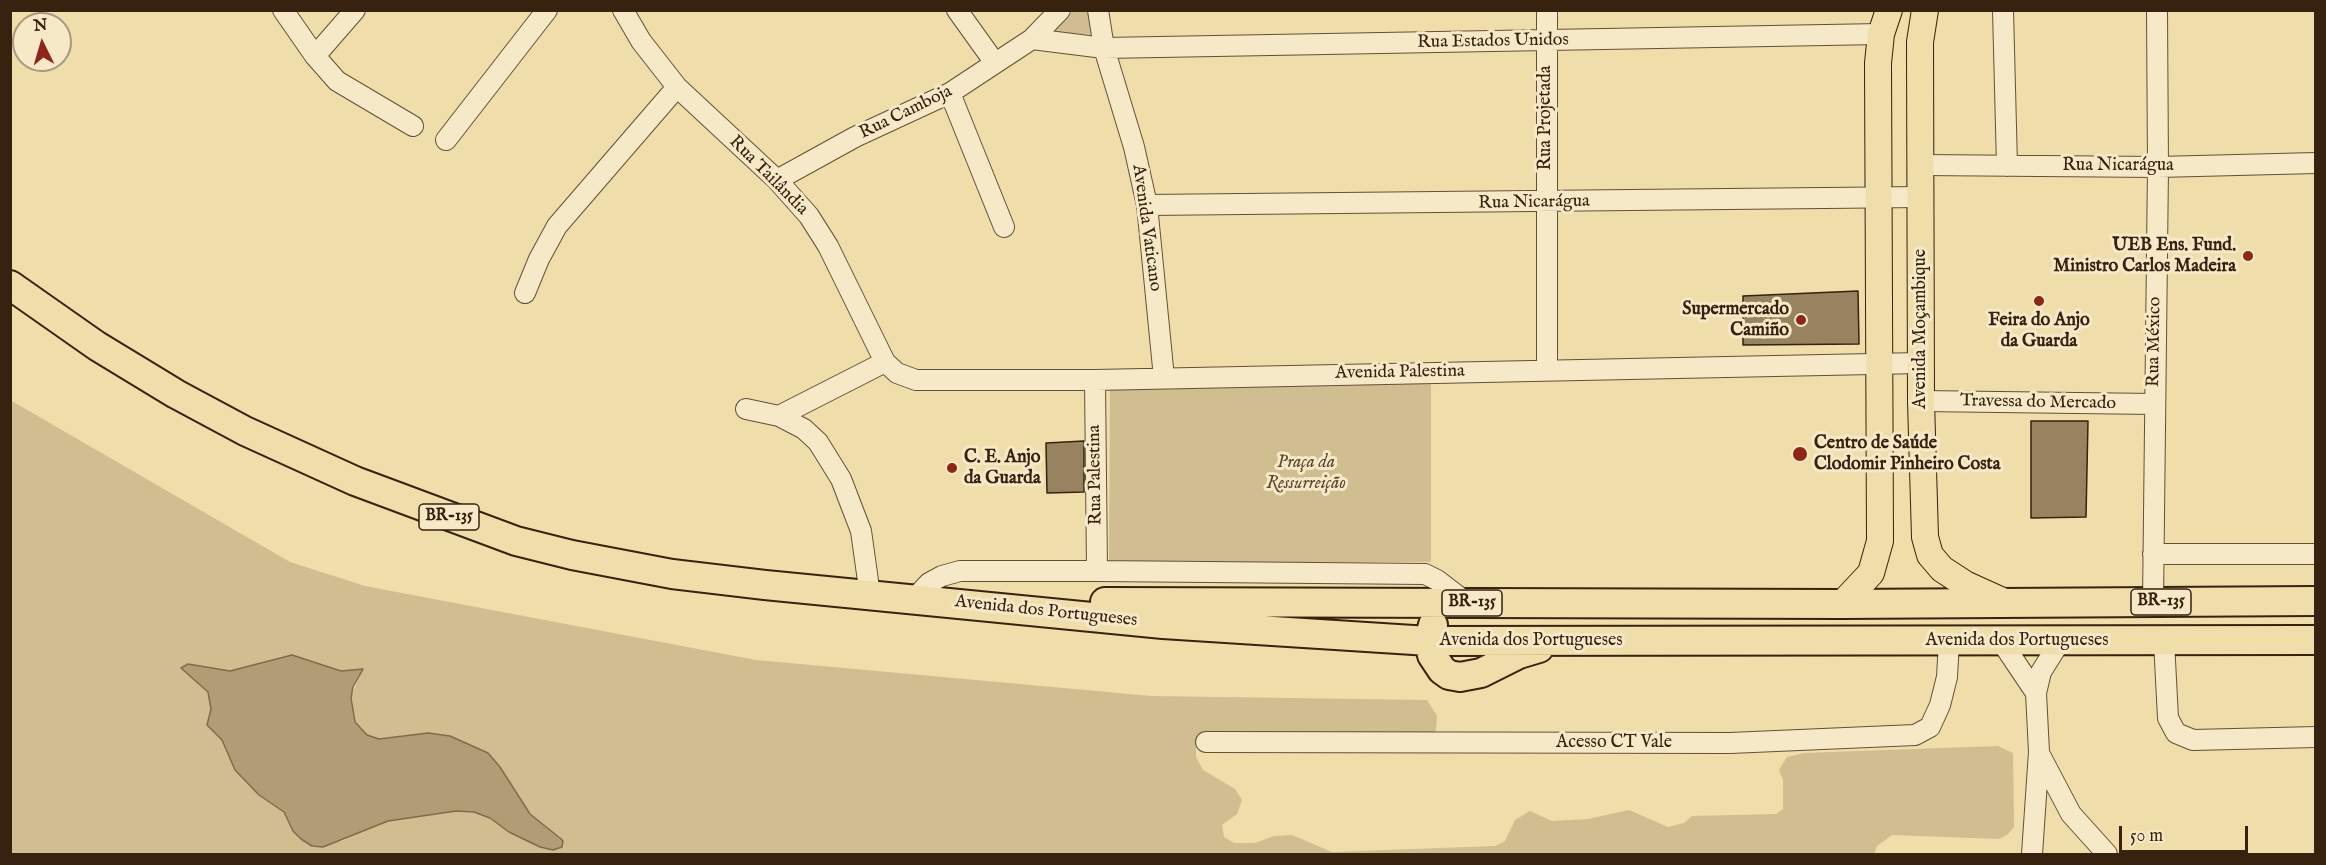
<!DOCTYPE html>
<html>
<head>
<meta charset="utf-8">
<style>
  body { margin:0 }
  #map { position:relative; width:2326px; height:865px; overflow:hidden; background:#efddaa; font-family:"IM FELL English",serif }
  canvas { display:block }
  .frame { position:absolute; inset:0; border:12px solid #37210f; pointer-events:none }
  .north { position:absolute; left:12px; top:12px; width:60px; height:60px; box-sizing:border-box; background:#f5e9c8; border:2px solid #a9997e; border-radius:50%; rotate:355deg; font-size:16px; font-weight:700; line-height:24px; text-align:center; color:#37210f }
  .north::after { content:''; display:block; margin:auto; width:21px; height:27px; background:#8f2418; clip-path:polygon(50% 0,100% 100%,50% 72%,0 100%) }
  .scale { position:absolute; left:2119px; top:826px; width:129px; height:27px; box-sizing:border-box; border:3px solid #37210f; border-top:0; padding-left:8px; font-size:18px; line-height:21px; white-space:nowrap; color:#37210f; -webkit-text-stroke:4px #f5e9c8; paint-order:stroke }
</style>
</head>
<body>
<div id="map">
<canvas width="2326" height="865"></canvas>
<div class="frame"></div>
<div class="north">N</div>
<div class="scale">50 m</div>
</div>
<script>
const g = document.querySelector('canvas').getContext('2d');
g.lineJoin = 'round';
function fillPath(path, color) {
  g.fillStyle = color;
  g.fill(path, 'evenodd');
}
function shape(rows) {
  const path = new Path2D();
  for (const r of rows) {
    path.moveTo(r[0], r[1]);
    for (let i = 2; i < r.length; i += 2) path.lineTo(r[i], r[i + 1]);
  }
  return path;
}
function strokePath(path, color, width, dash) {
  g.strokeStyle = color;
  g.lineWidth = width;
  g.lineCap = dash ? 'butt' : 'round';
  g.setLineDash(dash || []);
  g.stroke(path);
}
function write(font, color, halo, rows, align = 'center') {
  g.font = font + ' "IM FELL English",serif';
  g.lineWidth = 6;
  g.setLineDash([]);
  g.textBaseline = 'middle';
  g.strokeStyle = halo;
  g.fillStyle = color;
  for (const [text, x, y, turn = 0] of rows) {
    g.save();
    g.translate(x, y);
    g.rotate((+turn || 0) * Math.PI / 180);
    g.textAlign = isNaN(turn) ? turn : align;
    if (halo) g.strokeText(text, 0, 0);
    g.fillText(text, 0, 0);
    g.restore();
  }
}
const green = shape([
  [1073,11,1095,11,1099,35,1052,32],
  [1431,383,1431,562,1109,563,1110,388],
  [10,400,290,562,365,586,756,660,1151,696,1427,700,1437,716,1436,730,1431,736,1196,737,1196,757,1203,770,1235,789,1242,800,1237,814,1222,825,1224,837,1234,843,1255,843,1274,836,1292,835,1332,852,1495,846,1505,841,1515,820,1530,811,1552,821,1588,819,1629,810,1668,827,1684,823,1692,816,1776,814,1783,809,1783,780,1779,770,1787,757,1804,753,1998,746,2013,753,2014,827,2007,835,1999,839,1892,835,1877,846,1874,854,11,854],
  [303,658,341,671,362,669,351,698,355,722,367,735,379,739,428,733,450,736,488,753,500,767,530,814,560,838,553,850,540,847,509,832,490,818,474,812,435,812,411,815,373,825,342,841,289,821,284,812,259,795,235,770,222,740,207,725,211,709,208,692,181,668,230,671]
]);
const water = shape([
  [292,655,341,671,363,669,353,687,351,698,355,722,367,735,379,739,428,733,450,736,488,753,500,767,530,814,560,838,563,841,562,847,553,850,540,847,509,832,490,818,474,812,456,811,388,821,323,847,312,846,301,839,293,831,284,812,259,795,235,770,222,740,207,725,211,709,208,692,181,668,188,664,230,671,292,655]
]);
const building = shape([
  [1858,291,1859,344,1743,345,1743,296,1858,291],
  [2031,421,2088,421,2086,517,2031,518,2031,421],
  [1084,441,1084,492,1047,493,1046,443,1084,441]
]);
const minor = shape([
  [283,10,315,56,337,81,413,126],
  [623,10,641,41,677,87,777,180,809,216,828,246,885,362,897,373,916,380,1095,380,1921,363],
  [957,10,995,63],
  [1098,10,1104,48,1134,147,1147,205,1164,378],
  [2003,10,2007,166],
  [1032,39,1104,48,1881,34],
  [315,56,355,10],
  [950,93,1004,227],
  [446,140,547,10],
  [1921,165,2158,167,2316,163],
  [777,180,855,137,950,93,1032,39,1060,10],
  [1147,205,1921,197],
  [525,293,539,259,557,226,677,87],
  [1547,370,1547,10],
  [1095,380,1097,571],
  [1921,401,2154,404],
  [746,409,779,416,804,429,818,442,841,479,861,531,870,595],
  [779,416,885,362],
  [2153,554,2316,554],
  [914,599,929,583,942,576,960,571,1097,571,1425,574,1437,580,1467,603],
  [2153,602,2158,167,2157,10],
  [2001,641,2036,693],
  [2164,641,2168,718,2176,733,2193,740,2316,737],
  [1206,742,1730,743,1915,735,1930,727,1940,705,1947,677,1949,641],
  [2040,755,2071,814,2107,854],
  [2032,854,2039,752,2036,693,2041,672,2061,640]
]);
const major = shape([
  [1925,10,1920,42,1921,401,1925,537,1930,555,1942,569,1965,584,2007,603],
  [1842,604,1871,573,1880,541,1878,63,1881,34,1889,10]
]);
const highway = shape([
  [10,285,97,346,176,394,245,431,355,481,516,541,572,555,672,574,765,585,1163,624,1429,641,2316,640],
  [1105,602,1842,604,2316,601],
  [1433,625,1429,641,1432,655,1442,670,1449,675,1460,677,1481,673,1519,654,1539,648]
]);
const markers = [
  [2248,256,6,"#8f2418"],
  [2039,301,6,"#8f2418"],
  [1801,320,6,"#8f2418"],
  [1800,454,8,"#8f2418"],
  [952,468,6,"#8f2418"]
];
const shields = [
  [449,517,60],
  [2161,602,60],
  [1472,603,60]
];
const shieldNames = [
  ["BR-135",449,517],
  ["BR-135",2161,602],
  ["BR-135",1472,603]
];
const streetNames = [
  ["Rua Estados Unidos",1493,42,-1],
  ["Rua Camboja",906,113,-26],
  ["Rua Projetada",1546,118,-90],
  ["Rua Nicarágua",2118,166],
  ["Rua Tailândia",768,176,45],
  ["Rua Nicarágua",1534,203,-1],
  ["Avenida Vaticano",1146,228,82],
  ["Avenida Moçambique",1921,329,-90],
  ["Rua México",2155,342,-89],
  ["Avenida Palestina",1400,373,-1],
  ["Travessa do Mercado",2038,403,1],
  ["Rua Palestina",1096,475,-91],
  ["Avenida dos Portugueses",1046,612,6],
  ["Avenida dos Portugueses",1531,641],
  ["Avenida dos Portugueses",2017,641],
  ["Acesso CT Vale",1614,743]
];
const poiNames = [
  ["UEB Ens. Fund.",2236,246],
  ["Ministro Carlos Madeira",2236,267],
  ["Supermercado",1789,310],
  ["Camiño",1789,331],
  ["Feira do Anjo",2039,321,"center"],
  ["da Guarda",2039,342,"center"],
  ["Centro de Saúde",1814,444,"left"],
  ["Clodomir Pinheiro Costa",1814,465,"left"],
  ["C. E. Anjo",964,458,"left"],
  ["da Guarda",964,479,"left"]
];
const parkNames = [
  ["Praça da",1306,463],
  ["Ressurreição",1306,484]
];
fillPath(green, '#d0bd90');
fillPath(water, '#b09d75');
strokePath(water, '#806b4c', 1.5);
fillPath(building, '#978360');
strokePath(building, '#37210f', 1.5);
strokePath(minor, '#655036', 22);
strokePath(major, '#37210f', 28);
strokePath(highway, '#37210f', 32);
strokePath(minor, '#f5e9c8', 20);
strokePath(major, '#efddaa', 26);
strokePath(highway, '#efddaa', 28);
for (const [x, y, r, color] of markers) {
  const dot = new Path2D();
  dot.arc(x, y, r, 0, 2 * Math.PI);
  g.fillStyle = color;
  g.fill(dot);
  strokePath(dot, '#f5e9c8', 2);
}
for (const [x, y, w] of shields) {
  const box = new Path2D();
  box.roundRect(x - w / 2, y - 13, w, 26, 4.5);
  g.fillStyle = '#f5e9c8';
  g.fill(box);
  strokePath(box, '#37210f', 1.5);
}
write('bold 16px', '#37210f', null, shieldNames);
write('18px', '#37210f', '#f5e9c8', streetNames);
write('bold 18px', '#37210f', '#f5e9c8', poiNames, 'right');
write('italic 18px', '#5d482f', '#f5e9c8', parkNames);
</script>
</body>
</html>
